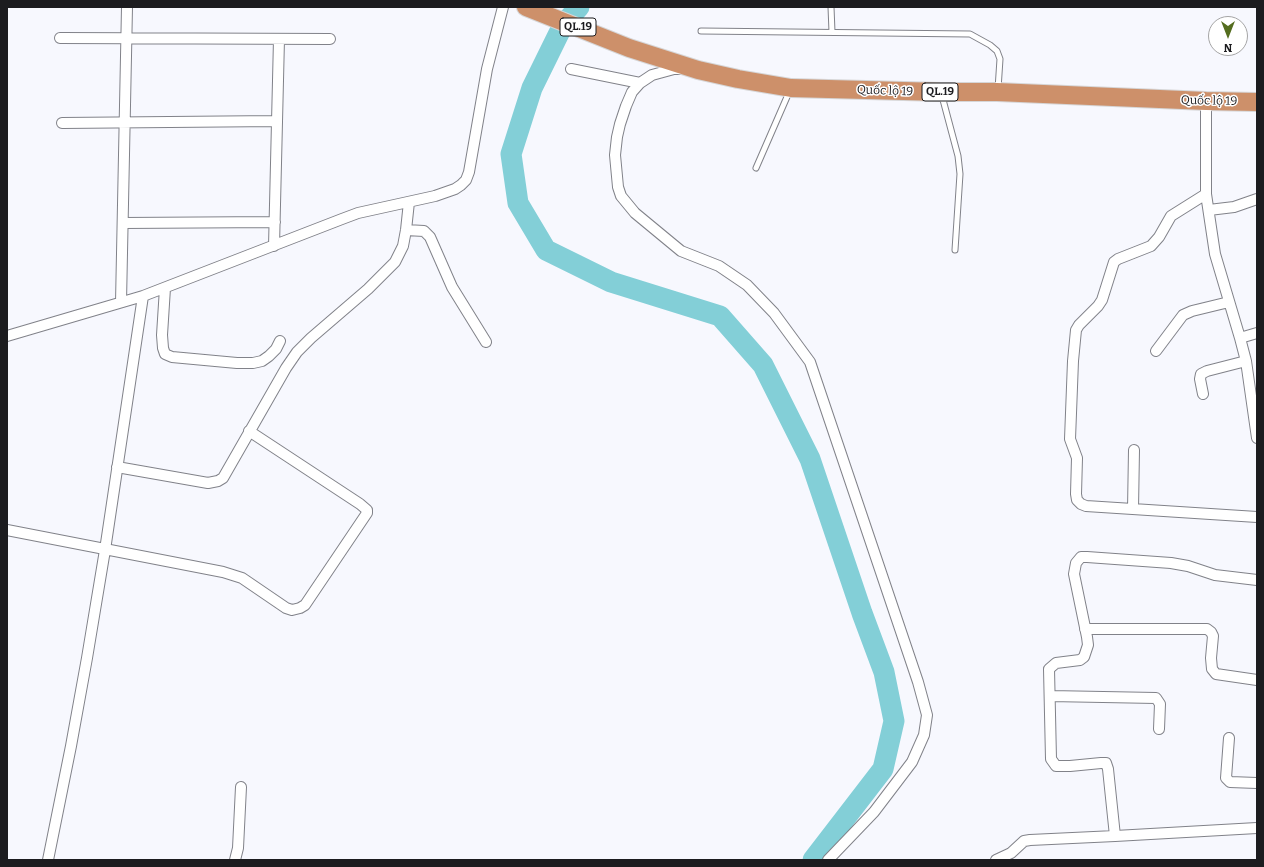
<!DOCTYPE html>
<html>
<head>
<meta charset="utf-8">
<style>
  body { margin:0 }
  #map { position:relative; width:1264px; height:867px; overflow:hidden; background:#f7f8fe; font-family:Bitter,serif }
  canvas { display:block }
  .frame { position:absolute; inset:0; border:8px solid #1c1c1f; pointer-events:none }
  .north { position:absolute; left:1208px; top:16px; width:40px; height:40px; box-sizing:border-box; background:#fff; border:1px solid #a4a4a5; border-radius:50%; rotate:180deg; font-size:11px; font-weight:700; line-height:16px; text-align:center; color:#1c1c1f }
  .north::after { content:''; display:block; margin:auto; width:14px; height:18px; background:#546d1f; clip-path:polygon(50% 0,100% 100%,50% 72%,0 100%) }
</style>
</head>
<body>
<div id="map">
<canvas width="1264" height="867"></canvas>
<div class="frame"></div>
<div class="north">N</div>
</div>
<script>
const g = document.querySelector('canvas').getContext('2d');
g.lineJoin = 'round';
function shape(rows) {
  const path = new Path2D();
  for (const r of rows) {
    path.moveTo(r[0], r[1]);
    for (let i = 2; i < r.length; i += 2) path.lineTo(r[i], r[i + 1]);
  }
  return path;
}
function strokePath(path, color, width, dash) {
  g.strokeStyle = color;
  g.lineWidth = width;
  g.lineCap = dash ? 'butt' : 'round';
  g.setLineDash(dash || []);
  g.stroke(path);
}
function write(font, color, halo, rows, align = 'center') {
  g.font = font + ' Bitter,serif';
  g.lineWidth = 3;
  g.setLineDash([]);
  g.textBaseline = 'middle';
  g.strokeStyle = halo;
  g.fillStyle = color;
  for (const [text, x, y, turn = 0] of rows) {
    g.save();
    g.translate(x, y);
    g.rotate((+turn || 0) * Math.PI / 180);
    g.textAlign = isNaN(turn) ? turn : align;
    if (halo) g.strokeText(text, 0, 0);
    g.fillText(text, 0, 0);
    g.restore();
  }
}
const river = shape([
  [579,7,563,25,532,88,511,154,518,203,546,250,611,282,720,316,763,365,810,459,862,613,884,672,894,721,883,769,813,860]
]);
const lane = shape([
  [831,7,832,32],
  [701,31,970,34,990,45,997,51,1000,59,998,89],
  [942,96,958,156,960,174,955,250],
  [756,168,790,90]
]);
const street = shape([
  [60,38,330,39],
  [571,69,640,83],
  [682,69,674,69,652,75,640,83,632,92,626,106,620,124,617,137,615,155,618,187,621,196,635,213,681,251,719,266,747,285,774,313,810,362,918,682,927,715,924,735,912,762,874,812,828,860],
  [1206,101,1206,194,1215,254,1240,338,1246,361,1257,438],
  [62,123,277,121],
  [1206,194,1171,216,1159,237,1151,246,1118,259,1114,262,1102,300,1098,306,1079,325,1076,330,1073,361,1070,439,1077,458,1076,494,1077,500,1081,504,1086,506,1257,517],
  [1209,210,1234,207,1257,199],
  [123,223,275,222],
  [406,230,424,231,430,237,452,287,486,342],
  [274,246,279,39],
  [165,288,162,335,163,348,165,354,172,357,237,363,253,363,262,361,269,356,276,349,280,341],
  [121,302,127,7],
  [7,336,143,296,342,219,358,213,435,196,455,189,461,185,466,180,469,172,487,69,503,7],
  [1240,338,1257,333],
  [1156,351,1183,315,1192,311,1229,302],
  [1203,394,1200,379,1201,374,1207,371,1246,361],
  [117,467,208,483,218,481,223,478,286,368,297,352,311,338,368,289,395,262,403,246,406,230,409,202],
  [1133,509,1134,450],
  [7,530,223,572,242,578,286,608,292,610,300,608,305,605,367,513,367,510,360,504,249,431],
  [1085,629,1207,629,1211,632,1213,636,1211,658,1212,669,1216,674,1257,680],
  [1050,696,1156,698,1160,704,1159,729],
  [1229,738,1226,778,1230,782,1257,783],
  [1115,836,1108,769,1106,763,1101,763,1070,766,1056,766,1051,759,1049,669,1056,663,1080,660,1084,657,1088,645,1087,637,1074,574,1076,563,1081,557,1087,557,1171,563,1188,566,1215,575,1257,580],
  [48,860,71,746,87,658,105,550,143,296],
  [235,860,238,848,241,787],
  [996,860,1011,853,1024,841,1030,840,1115,836,1257,828]
]);
const highway = shape([
  [526,7,629,48,698,70,738,79,791,88,941,92,997,92,1206,101,1257,102]
]);
const shields = [
  [578,27,36],
  [940,92,36]
];
const shieldNames = [
  ["QL.19",578,27],
  ["QL.19",940,92]
];
const streetNames = [
  ["Quốc lộ 19",885,91,2],
  ["Quốc lộ 19",1209,101,1]
];
strokePath(river, '#83cfd7', 21);
strokePath(lane, '#818289', 7);
strokePath(street, '#818289', 12);
strokePath(highway, '#d6d6d7', 20);
strokePath(lane, '#fff', 5);
strokePath(street, '#fff', 10);
strokePath(highway, '#cd906a', 18);
for (const [x, y, w] of shields) {
  const box = new Path2D();
  box.roundRect(x - w / 2, y - 9, w, 18, 3);
  g.fillStyle = '#fff';
  g.fill(box);
  strokePath(box, '#1c1c1f', 1);
}
write('bold 11px', '#1c1c1f', null, shieldNames);
write('12px', '#1c1c1f', '#fff', streetNames);
</script>
</body>
</html>
